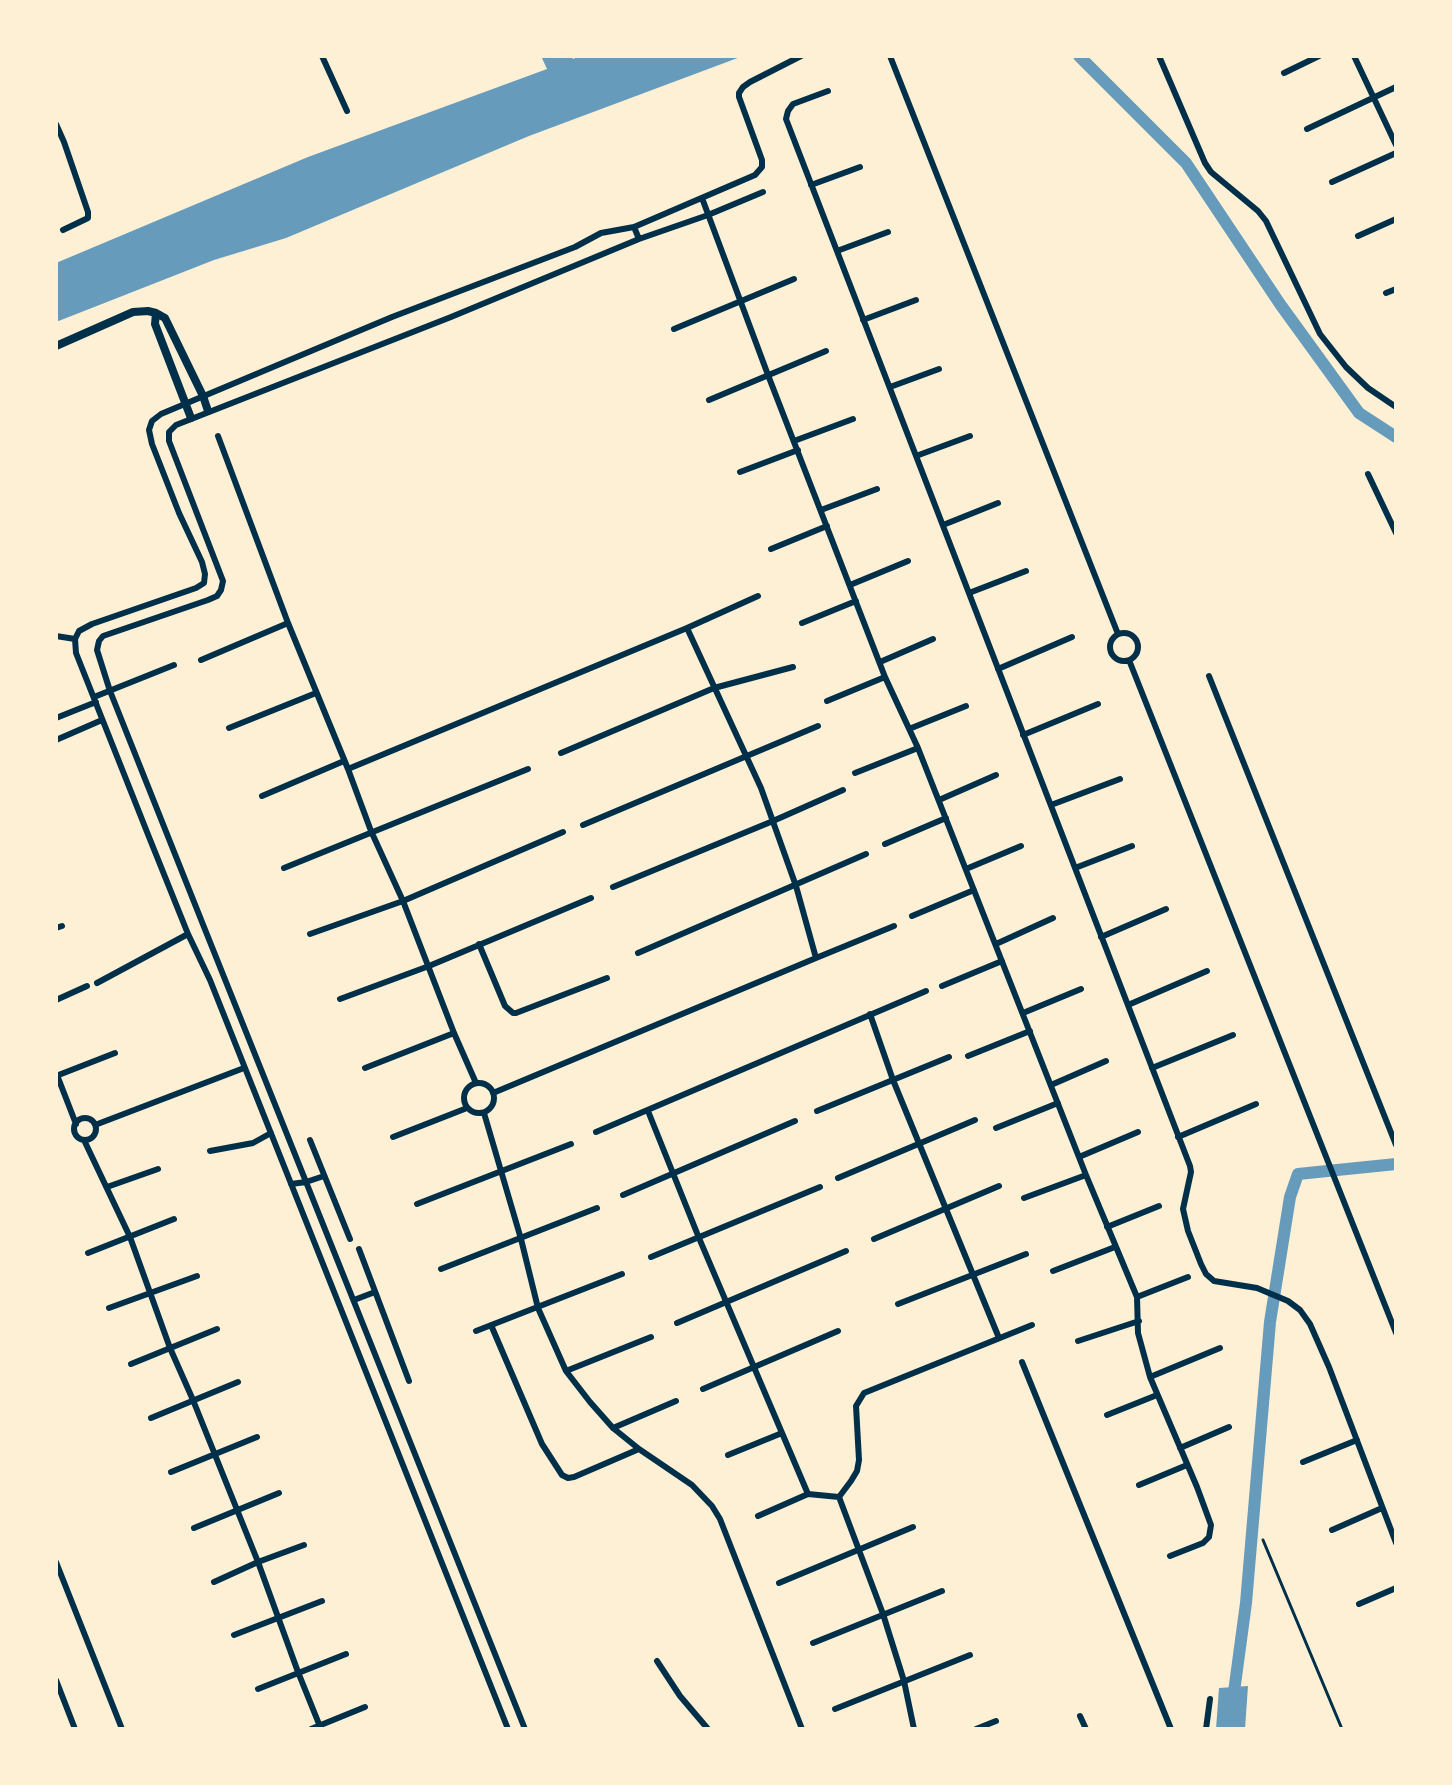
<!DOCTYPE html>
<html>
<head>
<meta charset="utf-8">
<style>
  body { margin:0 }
  #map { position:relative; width:1452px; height:1785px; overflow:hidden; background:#fdf0d5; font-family:Inter,sans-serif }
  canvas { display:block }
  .frame { position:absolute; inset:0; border:58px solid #fdf0d5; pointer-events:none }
</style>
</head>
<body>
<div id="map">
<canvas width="1452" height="1785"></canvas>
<div class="frame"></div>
</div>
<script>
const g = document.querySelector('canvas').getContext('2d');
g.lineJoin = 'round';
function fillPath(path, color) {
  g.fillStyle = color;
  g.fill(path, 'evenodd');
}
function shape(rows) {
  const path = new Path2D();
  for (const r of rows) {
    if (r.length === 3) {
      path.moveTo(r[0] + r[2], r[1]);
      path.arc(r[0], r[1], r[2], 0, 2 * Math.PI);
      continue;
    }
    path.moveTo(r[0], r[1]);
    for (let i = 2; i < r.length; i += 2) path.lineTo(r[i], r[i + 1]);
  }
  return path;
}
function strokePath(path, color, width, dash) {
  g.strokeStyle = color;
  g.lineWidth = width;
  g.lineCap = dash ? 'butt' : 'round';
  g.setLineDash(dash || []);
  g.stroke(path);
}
const water = shape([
  [541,56,572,56,573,59,580,56,743,56,529,136,286,238,214,260,56,322,56,263,308,157,547,69],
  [1248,1686,1245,1729,1216,1729,1219,1688]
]);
const canal = shape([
  [1079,56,1186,163,1280,304,1359,413,1396,437],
  [1229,1729,1246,1603,1270,1322,1290,1197,1298,1174,1396,1164]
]);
const service = shape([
  [1263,1540,1342,1729]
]);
const minor = shape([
  [322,56,347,111],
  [890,56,1118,634],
  [1159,56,1205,163,1211,172,1258,211,1266,221,1320,334,1346,367,1368,388,1396,407],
  [1354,56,1396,145],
  [1284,73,1319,56],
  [828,91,793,104,788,111,786,119,1190,1166,1191,1172,1183,1209,1188,1231,1201,1264,1206,1274,1214,1281,1257,1288,1288,1301,1300,1310,1310,1324,1329,1367,1396,1543],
  [56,124,64,142,88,212,88,218,63,230],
  [1307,129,1396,87],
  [1332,182,1396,153],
  [811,185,860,167],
  [702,198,768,375,885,677,918,748,1086,1175,1137,1297,1138,1333,1150,1377,1197,1487,1211,1525,1209,1537,1203,1543,1170,1556],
  [1358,236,1396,219],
  [639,239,708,215,763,192],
  [837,251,888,232],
  [1386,293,1396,289],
  [863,320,916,300],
  [674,329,794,279],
  [890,387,939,369],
  [709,400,826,351],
  [218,436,288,623,348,769],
  [794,441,853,419],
  [916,456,970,436],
  [740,472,798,450],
  [1368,474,1396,533],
  [821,510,877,489],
  [943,525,998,503],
  [771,549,827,526],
  [850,585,908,561],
  [969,593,1026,571],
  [802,623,856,601],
  [1124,647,14],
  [56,636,75,639],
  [201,660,288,623],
  [1129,660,1396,1333],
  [880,662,933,639],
  [998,669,1072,637],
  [1209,676,1396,1145],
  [94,697,174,665],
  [827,701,885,677],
  [56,718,96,702],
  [229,728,316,693],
  [909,729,966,706],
  [1023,735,1098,704],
  [56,740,102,720],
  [561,753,714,688,793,667],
  [855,773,918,748],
  [262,796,344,761],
  [939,800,996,775],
  [1051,805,1120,779],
  [583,825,818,726],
  [885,844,946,818],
  [284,868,528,769],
  [1075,868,1132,846],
  [966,869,1021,846],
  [613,887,773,821,843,790],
  [912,916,974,890],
  [56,928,62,926],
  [310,934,403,901,563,832],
  [1101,937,1166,909],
  [479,944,505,1006,513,1013,516,1013,607,978],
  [996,944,1053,918],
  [638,953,866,854],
  [816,958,894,926],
  [97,983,188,934],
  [942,986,1002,961],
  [340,999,429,966,591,898],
  [56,1000,87,986],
  [1128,1005,1207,971],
  [1023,1013,1081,989],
  [870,1014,893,1080,999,1338],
  [968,1056,1030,1031],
  [365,1068,454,1033],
  [1152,1068,1233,1035],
  [57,1075,76,1124],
  [56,1076,115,1053],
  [479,1098,15],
  [476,1083,454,1033,403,901,371,831,348,769,687,628,758,596],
  [1051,1085,1106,1061],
  [493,1093,816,958,796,886,761,788,687,628],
  [648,1111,699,1238,808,1494,839,1497,883,1614,904,1681,914,1729],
  [817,1111,949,1057],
  [484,1113,521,1239,538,1308,566,1371,590,1402,613,1428,639,1449,692,1485,712,1506,720,1519,802,1729],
  [85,1129,11],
  [95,1125,244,1068],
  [996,1128,1058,1103],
  [596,1132,926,991],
  [393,1137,467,1108],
  [1178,1137,1256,1104],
  [84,1140,130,1237,170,1348,193,1400,258,1562,298,1672,321,1729],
  [310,1140,350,1239],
  [210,1151,253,1143,271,1133],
  [1079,1157,1138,1132],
  [838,1178,975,1120],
  [291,1184,306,1182,324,1176],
  [107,1187,158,1169],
  [623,1195,795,1121],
  [1024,1198,1086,1175],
  [417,1204,571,1144],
  [1107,1227,1159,1206],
  [874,1239,999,1186],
  [359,1249,409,1381],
  [88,1253,174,1219],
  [651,1257,820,1187],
  [441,1269,597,1208],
  [1053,1271,1115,1247],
  [1137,1297,1188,1277],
  [354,1300,375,1292],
  [898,1304,1026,1254],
  [109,1308,197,1276],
  [677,1323,846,1251],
  [491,1325,542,1444,562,1475,568,1478,574,1477,639,1449],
  [476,1331,622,1274],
  [1078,1341,1139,1321],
  [1022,1362,1171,1729],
  [131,1364,217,1329],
  [566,1371,651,1337],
  [1150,1377,1220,1348],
  [703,1389,838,1331],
  [1107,1415,1157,1395],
  [151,1418,238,1382],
  [613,1428,676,1401],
  [1180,1448,1229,1427],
  [728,1455,782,1433],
  [1303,1462,1357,1440],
  [171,1472,257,1437],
  [1139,1485,1187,1465],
  [839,1497,851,1481,857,1471,859,1460,856,1406,864,1393,1032,1325],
  [758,1516,808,1494],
  [194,1528,279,1493],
  [1332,1530,1382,1508],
  [56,1562,122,1729],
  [214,1582,258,1562,304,1545],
  [779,1583,913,1527],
  [1359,1604,1396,1588],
  [234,1635,322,1601],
  [813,1643,942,1591],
  [657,1661,680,1696,708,1729],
  [56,1680,75,1729],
  [258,1689,346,1654],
  [835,1709,970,1655],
  [1080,1716,1086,1729],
  [311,1729,365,1707],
  [508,1729,210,980,188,934,149,837,76,653,75,639,79,631,92,624,196,588,204,583,205,574,202,562,179,513,152,444,149,430,152,421,161,414,392,317,575,247,601,233,634,227,755,175,762,167,762,160,739,97,739,93,743,87,750,82,801,56],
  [525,1729,204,927,110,691,97,650,99,641,103,636,208,600,217,596,221,590,223,581,169,441,169,432,176,425,451,317,639,239,634,227],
  [976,1729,996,1721],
  [1206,1729,1210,1699]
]);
const tertiary = shape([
  [156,313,155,324,191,418],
  [56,346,133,312,148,311,156,313,165,318,203,396,208,411]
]);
fillPath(water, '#669bbc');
strokePath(canal, '#669bbc', 12);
strokePath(service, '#003049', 3);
strokePath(minor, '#003049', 6);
strokePath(tertiary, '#003049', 8);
</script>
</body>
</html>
